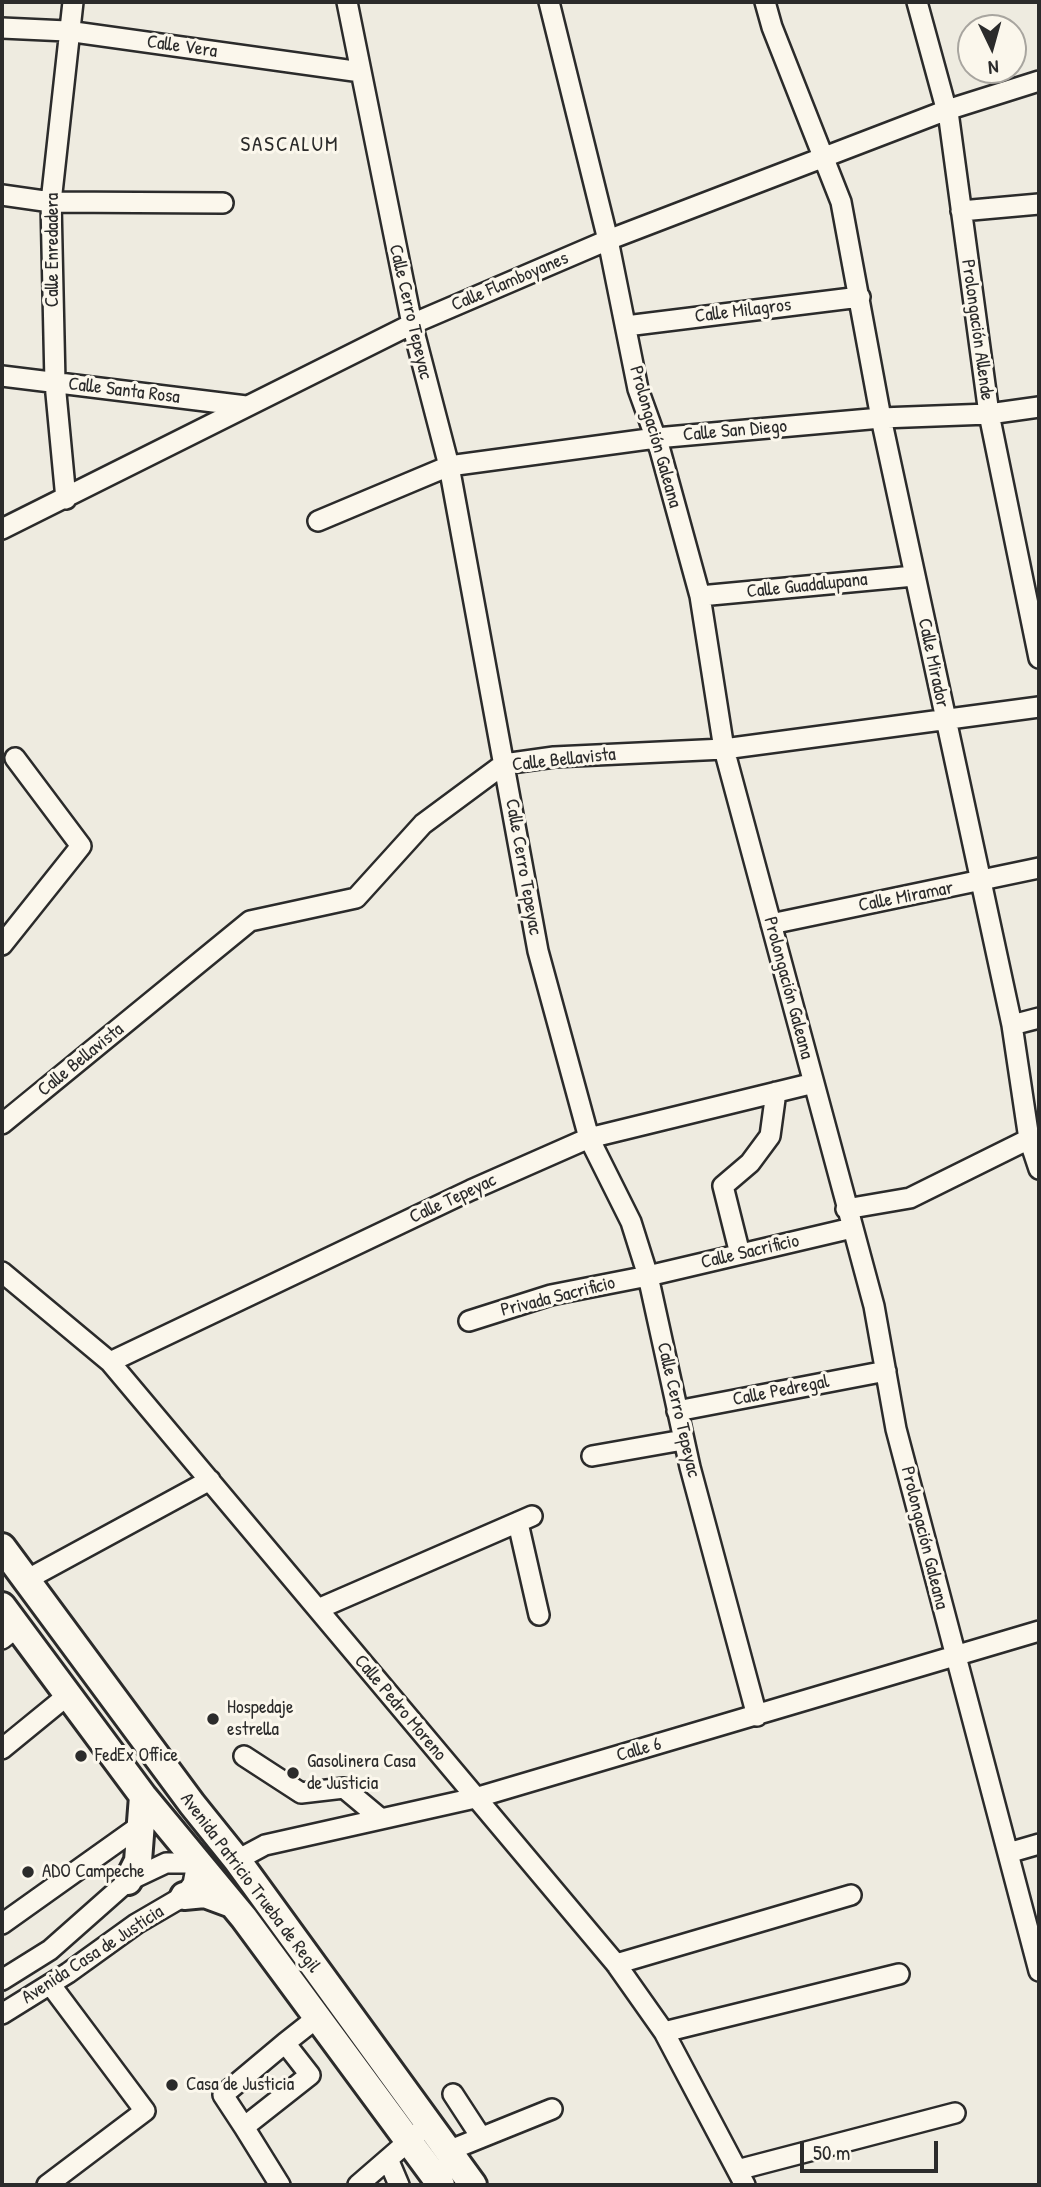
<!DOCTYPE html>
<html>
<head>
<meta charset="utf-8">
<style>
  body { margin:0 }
  #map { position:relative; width:1041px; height:2187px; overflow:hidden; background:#eeebe0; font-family:"Patrick Hand",sans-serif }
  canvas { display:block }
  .frame { position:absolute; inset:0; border:4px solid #2b2b2b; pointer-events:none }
  .north { position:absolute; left:957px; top:14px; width:70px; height:70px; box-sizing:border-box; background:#fbf7ec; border:2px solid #a8a59f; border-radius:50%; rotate:175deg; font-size:19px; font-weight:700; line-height:28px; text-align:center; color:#2b2b2b }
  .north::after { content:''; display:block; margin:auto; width:24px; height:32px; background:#2b2b2b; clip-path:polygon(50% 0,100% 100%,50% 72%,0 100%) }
  .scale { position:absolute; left:800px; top:2141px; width:138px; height:32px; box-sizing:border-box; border:4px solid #2b2b2b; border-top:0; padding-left:9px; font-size:21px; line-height:24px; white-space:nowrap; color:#2b2b2b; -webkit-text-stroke:5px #fbf7ec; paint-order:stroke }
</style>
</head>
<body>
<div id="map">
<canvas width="1041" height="2187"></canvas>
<div class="frame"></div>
<div class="north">N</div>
<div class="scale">50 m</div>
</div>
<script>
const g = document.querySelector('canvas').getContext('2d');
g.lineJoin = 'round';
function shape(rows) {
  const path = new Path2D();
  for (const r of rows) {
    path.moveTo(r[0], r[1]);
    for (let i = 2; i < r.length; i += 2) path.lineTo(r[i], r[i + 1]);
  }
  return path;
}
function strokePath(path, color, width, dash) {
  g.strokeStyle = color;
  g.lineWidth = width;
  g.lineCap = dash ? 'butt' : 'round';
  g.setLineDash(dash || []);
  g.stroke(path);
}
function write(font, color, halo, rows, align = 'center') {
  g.font = font + ' "Patrick Hand",sans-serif';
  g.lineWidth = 6;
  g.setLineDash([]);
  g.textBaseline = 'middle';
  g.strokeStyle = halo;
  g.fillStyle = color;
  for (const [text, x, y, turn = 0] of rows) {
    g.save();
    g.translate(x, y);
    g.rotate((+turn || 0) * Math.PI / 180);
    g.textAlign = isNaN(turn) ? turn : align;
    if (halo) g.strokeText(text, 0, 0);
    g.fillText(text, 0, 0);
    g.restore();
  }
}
const minor = shape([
  [347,2,412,324,449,466,538,951,589,1138,631,1222,648,1276,690,1467,757,1716],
  [549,2,608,240,638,389,660,450,700,596,724,749,874,1306,896,1429,1039,1971],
  [765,2,772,27,841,202,881,418,1012,1025,1029,1139,1039,1169],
  [917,2,949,119,989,414,1039,658],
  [2,28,67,31,361,72],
  [2,195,51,202,223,203],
  [961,211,1039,204],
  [626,326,860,297],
  [2,376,246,406],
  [66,499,55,383,51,202,73,2],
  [318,521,449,466,656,438,881,418,989,414,1039,407],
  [2,529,412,324,608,240,947,110,1039,81],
  [700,596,914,576],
  [771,924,1039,868],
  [2,945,81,846,15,758],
  [1012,1025,1039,1018],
  [2,1124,250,921,356,898,423,824,504,764,554,757,724,749,1039,707],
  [846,1209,910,1198,1029,1139,1039,1138],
  [740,1254,723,1186,750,1163,770,1136,776,1092],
  [2,1272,110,1362,616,1964,664,2032,745,2185],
  [469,1321,551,1295,648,1276,852,1228],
  [110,1362,471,1190,589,1138,814,1083],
  [677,1411,886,1371],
  [592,1456,683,1440],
  [518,1523,539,1615],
  [26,1580,210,1480],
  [318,1609,532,1516],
  [2,1639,17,1627],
  [2,1749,68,1695],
  [244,1756,301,1793,344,1788,381,1819],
  [1008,1853,1039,1844],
  [237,1860,265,1845,475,1798,1039,1631],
  [2,1924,141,1825],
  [616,1964,851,1895],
  [2,1980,50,1950,128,1881,166,1863,197,1863,193,1884,184,1896,136,1924,68,1973,2,2014],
  [664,2032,899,1974],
  [285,2043,318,2017],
  [453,2094,481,2137],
  [244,2127,310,2075,285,2043,223,2095,244,2127,280,2185],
  [448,2151,552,2109],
  [388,2159,399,2185],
  [737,2170,955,2113],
  [47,2185,145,2111,50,1984],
  [358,2185,418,2133]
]);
const major = shape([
  [2,1547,192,1804,237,1860,473,2185],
  [2,1606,143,1796,244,1918,441,2185],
  [128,1881,138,1861,143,1796],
  [184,1896,205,1894,232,1904]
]);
const markers = [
  [213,1719,7,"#2b2b2b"],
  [81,1756,7,"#2b2b2b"],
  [293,1773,7,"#2b2b2b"],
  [28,1872,7,"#2b2b2b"],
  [172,2085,7,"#2b2b2b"]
];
const streetNames = [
  ["Calle Vera",182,47,8],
  ["Calle Enredadera",53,250,-90],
  ["Calle Flamboyanes",510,282,-23],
  ["Calle Milagros",743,311,-7],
  ["Calle Cerro Tepeyac",410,312,77],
  ["Prolongación Allende",977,330,82],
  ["Calle Santa Rosa",124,391,7],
  ["Calle San Diego",735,431,-5],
  ["Prolongación Galeana",655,437,74],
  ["Calle Guadalupana",807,586,-6],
  ["Calle Mirador",933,663,78],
  ["Calle Bellavista",564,760,-6],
  ["Calle Cerro Tepeyac",523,867,80],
  ["Calle Miramar",906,897,-11],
  ["Prolongación Galeana",788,988,75],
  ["Calle Bellavista",81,1060,-39],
  ["Calle Tepeyac",453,1199,-25],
  ["Calle Sacrificio",750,1252,-13],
  ["Privada Sacrificio",558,1297,-14],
  ["Calle Pedregal",781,1391,-11],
  ["Calle Cerro Tepeyac",678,1410,77],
  ["Prolongación Galeana",924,1538,76],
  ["Calle Pedro Moreno",400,1708,50],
  ["Calle 6",639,1750,-16],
  ["Avenida Patricio Trueba de Regil",250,1883,53],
  ["Avenida Casa de Justicia",93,1955,-33]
];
const poiNames = [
  ["Hospedaje",227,1708],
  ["estrella",227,1730],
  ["FedEx Office",95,1756],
  ["Gasolinera Casa",307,1762],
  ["de Justicia",307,1784],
  ["ADO Campeche",42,1872],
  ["Casa de Justicia",186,2085]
];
const neighbourhoodNames = [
  ["SASCALUM",290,145]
];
strokePath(minor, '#2b2b2b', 24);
strokePath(major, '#2b2b2b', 32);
strokePath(minor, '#fbf7ec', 19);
strokePath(major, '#fbf7ec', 26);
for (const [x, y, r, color] of markers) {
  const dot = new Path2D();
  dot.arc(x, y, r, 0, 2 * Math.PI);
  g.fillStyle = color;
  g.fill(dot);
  strokePath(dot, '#fbf7ec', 2.5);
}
write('19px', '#2b2b2b', '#fbf7ec', streetNames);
write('19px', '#2b2b2b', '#fbf7ec', poiNames, 'left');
g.letterSpacing = '2px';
write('21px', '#2b2b2b', '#fbf7ec', neighbourhoodNames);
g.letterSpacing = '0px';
</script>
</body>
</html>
